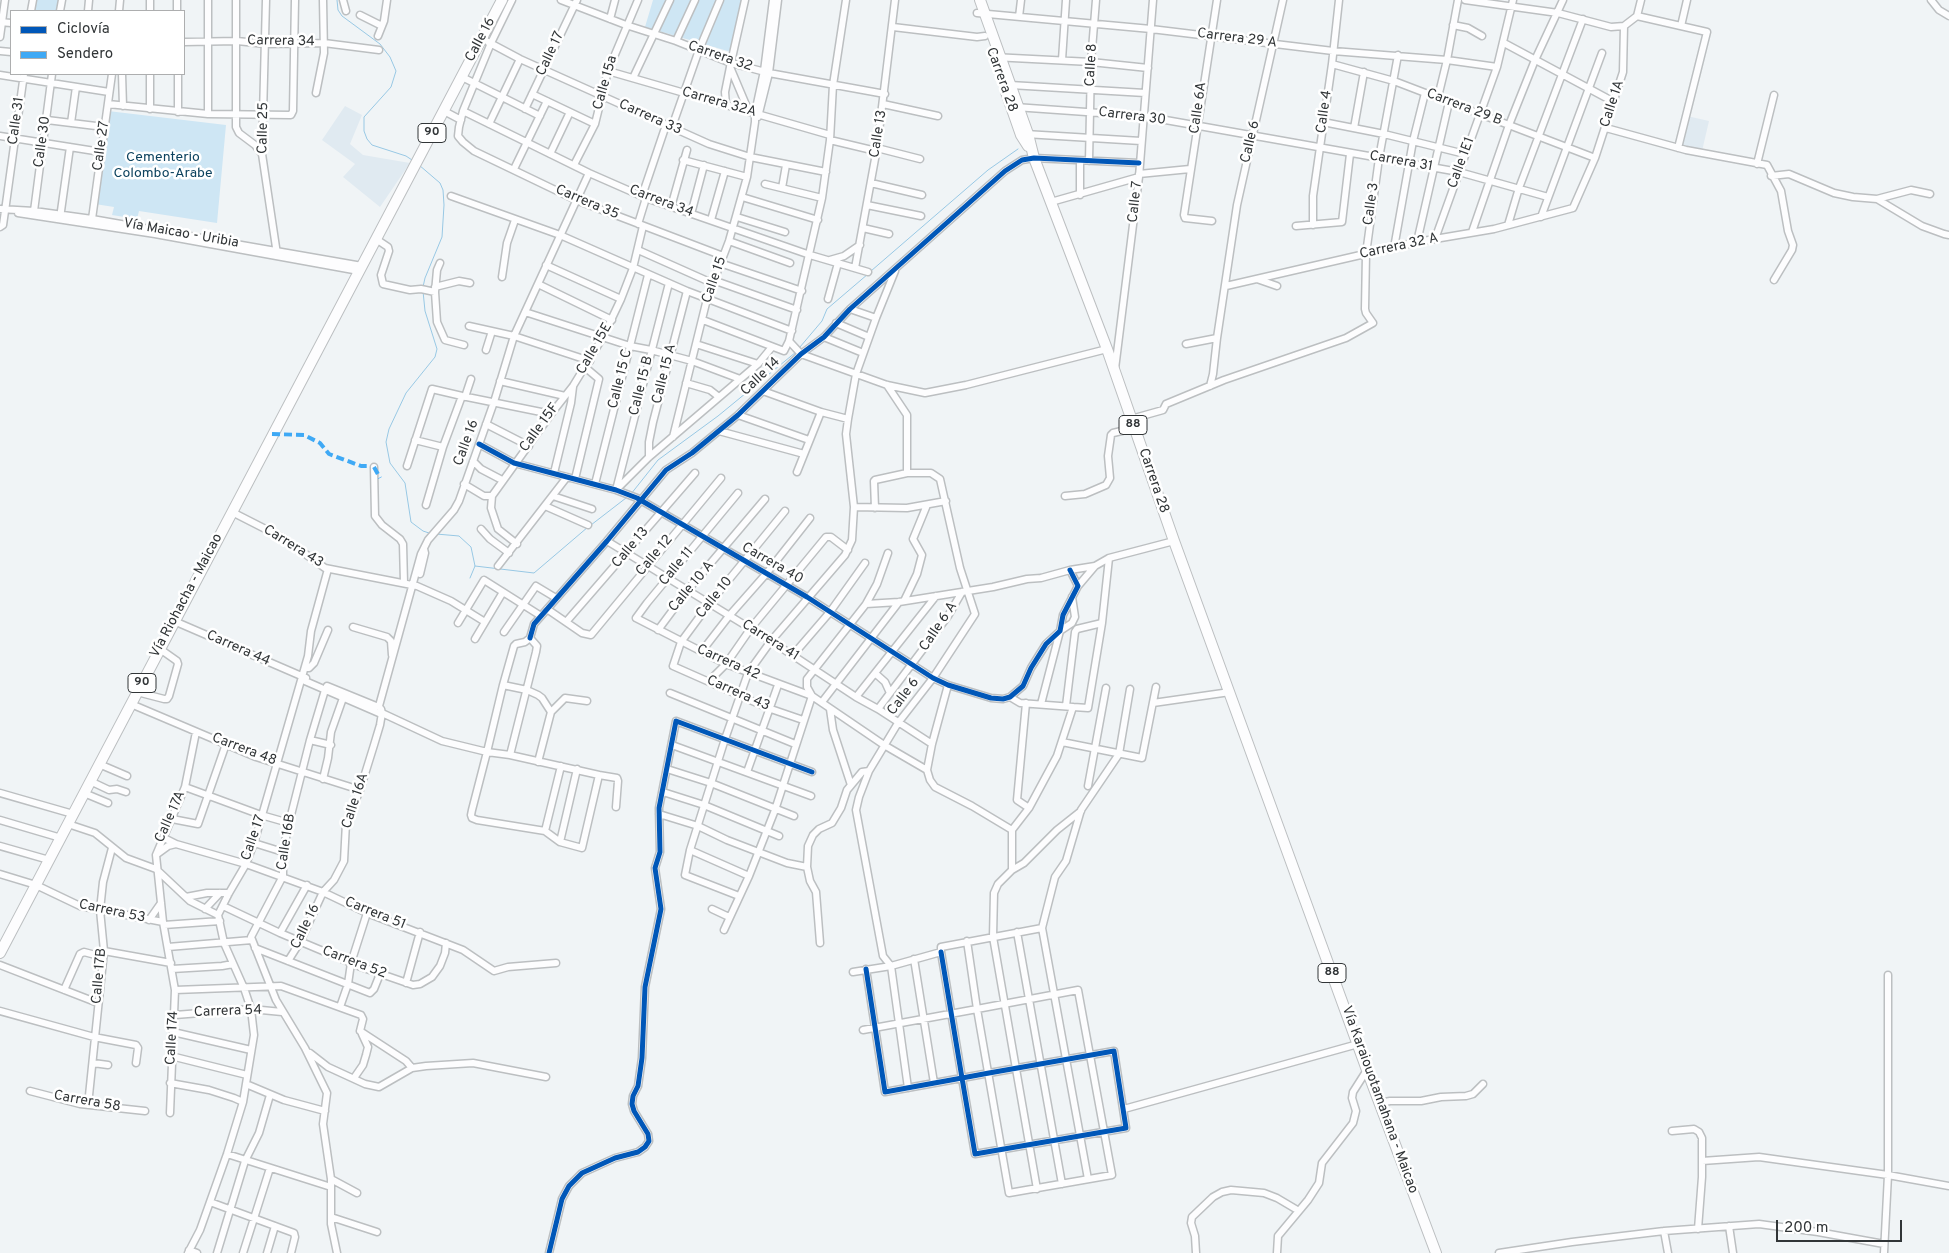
<!DOCTYPE html>
<html>
<head>
<meta charset="utf-8">
<style>
  body { margin:0 }
  #map { position:relative; width:1949px; height:1253px; overflow:hidden; background:#f0f4f6; font-family:Overpass,sans-serif }
  canvas { display:block }
  .legend { position:absolute; left:10px; top:10px; width:175px; height:65px; box-sizing:border-box; background:#fff; border:1px solid #adaeaf; margin:0; padding:6px 9px; list-style:none; font-size:15px; color:#313537 }
  .legend li { display:flex; align-items:center; gap:10px; height:25px }
  .legend b { width:25px; border:1px solid #adaeaf }
  .scale { position:absolute; left:1776px; top:1220px; width:126px; height:22px; box-sizing:border-box; border:2px solid #313537; border-top:0; padding-left:6px; font-size:15px; line-height:18px; white-space:nowrap; color:#313537; -webkit-text-stroke:4px #fff; paint-order:stroke }
</style>
</head>
<body>
<div id="map">
<canvas width="1949" height="1253"></canvas>
<ul class="legend">
<li><b style="height:6px;background:#0057b8"></b>Ciclovía</li>
<li><b style="height:6px;background:#3fa9f5"></b>Sendero</li>
</ul>
<div class="scale">200 m</div>
</div>
<script>
const g = document.querySelector('canvas').getContext('2d');
g.lineJoin = 'round';
function fillPath(path, color) {
  g.fillStyle = color;
  g.fill(path, 'evenodd');
}
function shape(rows) {
  const path = new Path2D();
  for (const r of rows) {
    path.moveTo(r[0], r[1]);
    for (let i = 2; i < r.length; i += 2) path.lineTo(r[i], r[i + 1]);
  }
  return path;
}
function strokePath(path, color, width, dash) {
  g.strokeStyle = color;
  g.lineWidth = width;
  g.lineCap = dash ? 'butt' : 'round';
  g.setLineDash(dash || []);
  g.stroke(path);
}
function write(font, color, halo, rows, align = 'center') {
  g.font = font + ' Overpass,sans-serif';
  g.lineWidth = 5;
  g.setLineDash([]);
  g.textBaseline = 'middle';
  g.strokeStyle = halo;
  g.fillStyle = color;
  for (const [text, x, y, turn = 0] of rows) {
    g.save();
    g.translate(x, y);
    g.rotate((+turn || 0) * Math.PI / 180);
    g.textAlign = isNaN(turn) ? turn : align;
    if (halo) g.strokeText(text, 0, 0);
    g.fillText(text, 0, 0);
    g.restore();
  }
}
const built = shape([
  [345,106,362,115,350,144,363,155,410,163,380,207,343,177,355,164,322,140],
  [1687,116,1709,121,1702,151,1679,146]
]);
const green = shape([
  [35,0,59,0,57,11,34,11],
  [653,0,746,0,731,52,645,27],
  [108,111,226,125,217,223,139,211,137,219,112,215,114,207,95,204]
]);
const stream = shape([
  [337,0,338,10,342,16,380,44,390,57,396,71,391,87,364,117,364,131,367,139,372,145,406,156,412,160],
  [419,165,440,183,443,190,444,205,442,237,425,278,423,287],
  [871,271,988,170,1018,149],
  [423,291,425,311,437,349,435,357,406,393,389,429,386,442,390,463,405,483,411,522,423,531,429,533],
  [800,347,822,321,827,309,868,274],
  [631,494,658,460,718,416,796,352],
  [591,525,626,498],
  [436,534,459,536,471,547,475,566,470,578],
  [475,566,534,573,588,527]
]);
const minor = shape([
  [150,0,150,11],
  [177,0,177,11],
  [208,0,208,114],
  [236,0,236,127,239,133,255,145,262,154],
  [266,0,262,154,277,254],
  [343,0,346,11],
  [512,0,491,43,463,111,459,127,458,136,463,142,474,151,576,200,723,256],
  [561,0,626,25,676,41,731,63,769,73,885,94],
  [745,0,730,67,749,112],
  [1465,0,1558,13,1611,27,1624,26],
  [1931,0,1939,10,1949,16],
  [31,11,33,0],
  [60,11,62,0],
  [88,11,89,0],
  [119,11,120,0],
  [977,13,1151,29,1333,51,1447,60,1497,67],
  [360,15,382,26],
  [1637,16,1707,32,1678,148],
  [1019,17,1021,0],
  [610,19,615,0],
  [0,22,11,23],
  [1453,25,1468,28,1482,36],
  [1681,26,1687,0],
  [893,27,977,37,985,36],
  [378,36,384,21,387,0],
  [0,37,5,0],
  [676,41,695,0],
  [184,42,237,41,266,44,324,43,379,50],
  [488,42,520,59,709,144,750,157,826,172],
  [1504,43,1614,102],
  [0,51,11,52],
  [993,57,1091,62,1148,68],
  [1062,60,1066,0],
  [1332,64,1394,81,1595,158],
  [608,71,830,135],
  [122,74,123,106],
  [150,74,150,109],
  [178,74,178,112],
  [0,75,109,92],
  [462,77,540,116],
  [633,78,670,0],
  [1010,85,1145,93],
  [316,93,324,53,323,0],
  [532,94,595,124],
  [1438,97,1447,60,1458,0],
  [108,104,208,114,291,115,293,111,295,0],
  [883,104,938,116],
  [726,105,725,92,730,67],
  [1015,107,1143,116,1459,172,1548,197],
  [525,109,577,0],
  [444,111,461,120],
  [463,111,589,173,646,198,810,255,868,272],
  [758,117,769,73,778,0],
  [47,120,104,127],
  [1323,122,1384,134,1465,154],
  [71,123,76,87],
  [489,124,520,59],
  [672,127,699,50,720,0],
  [1354,128,1364,72],
  [1606,128,1686,150,1767,165,1781,191,1788,231,1793,245,1792,250,1774,280],
  [1025,134,1141,141],
  [0,136,101,152],
  [830,140,876,151],
  [877,148,920,159],
  [550,154,570,112],
  [683,160,747,177],
  [1089,161,1091,62,1096,0],
  [1757,164,1774,95],
  [574,165,595,124,608,71,638,0],
  [514,169,547,101],
  [1139,174,1190,169],
  [1771,176,1789,174,1834,193,1853,197,1877,199,1922,226,1944,234,1949,235],
  [871,183,922,195],
  [765,184,822,198],
  [782,188,786,165],
  [1080,195,1080,161],
  [451,196,560,235,687,291,792,331],
  [642,196,666,125],
  [742,197,818,220],
  [1877,199,1911,190,1930,194],
  [1051,202,1139,177],
  [867,205,921,216],
  [671,207,687,150],
  [0,209,34,211,92,219,362,266],
  [34,211,52,74],
  [18,213,155,234,359,271],
  [691,214,704,165],
  [737,217,785,232],
  [1541,217,1602,53],
  [60,218,70,147],
  [92,219,112,74],
  [711,220,725,171],
  [1212,221,1185,218,1184,215,1217,0],
  [638,224,646,198],
  [1313,225,1313,196,1332,64,1339,0],
  [1508,225,1519,188,1583,19],
  [1296,226,1342,222,1350,154],
  [0,227,3,225,5,211,24,74],
  [863,228,889,234],
  [1472,232,1509,125,1535,60,1563,0],
  [376,239,388,247,389,251,381,275,383,284,410,290,421,289,435,292],
  [1435,239,1497,67,1513,0],
  [729,241,790,263],
  [1417,242,1449,102],
  [1394,248,1413,141,1425,93],
  [638,250,712,283],
  [830,260,844,256,860,245],
  [440,263,437,270,435,292,437,322,445,340,464,345],
  [720,263,802,291],
  [546,265,621,299],
  [855,268,877,148,895,0],
  [502,277,507,243,515,220],
  [1257,279,1277,286],
  [713,280,797,310],
  [538,284,612,320],
  [1226,286,1417,242,1494,229,1573,208,1595,158,1623,72,1624,26,1637,16,1641,0],
  [435,287,459,281,470,283],
  [828,299,838,263],
  [850,309,876,318],
  [525,312,630,346,651,350,692,361,740,379],
  [703,320,784,351,789,341,822,198,830,140,833,85,846,0],
  [836,323,869,337],
  [469,326,514,336,590,361],
  [824,337,863,353],
  [789,341,801,354,887,385,925,393,966,385,1107,349],
  [696,344,758,364],
  [1186,344,1217,338],
  [486,350,492,331],
  [1115,369,1139,177,1153,0],
  [500,381,565,396],
  [686,383,710,390,719,397],
  [887,385,907,415,907,473],
  [1210,386,1213,374,1217,338,1237,205,1283,0],
  [763,391,821,412,848,419],
  [465,397,471,379],
  [738,415,809,440],
  [1131,419,1163,410,1166,404,1224,380,1346,338,1373,323,1366,313,1365,309,1366,254,1379,158,1398,55],
  [486,424,529,446],
  [719,431,804,454],
  [673,437,707,299,729,241,747,177,755,122,755,113,764,71,773,0],
  [415,440,443,447],
  [479,444,514,463,616,490,637,498,807,597,933,678,948,685,991,698,1003,699,1010,697,1023,686,1031,668,1046,644,1060,631,1063,615,1078,586,1070,570],
  [649,457,649,442,653,422,687,291],
  [473,461,481,469,502,480],
  [407,466,432,389,462,396,551,414],
  [374,467,375,516,382,525,400,539,403,544,404,583],
  [797,472,821,412],
  [554,473,571,403,573,387],
  [575,479,599,379,586,368],
  [464,484,484,496,492,496],
  [595,484,648,275],
  [617,489,649,457,758,364,772,347],
  [616,490,669,283],
  [738,493,647,603,636,618,726,664,812,696,884,745,927,770],
  [553,496,592,509],
  [1065,496,1085,494,1106,485,1110,478,1108,456,1111,435,1113,433,1134,428],
  [426,505,443,447,462,396],
  [545,506,588,525],
  [854,507,907,508,946,501],
  [875,508,874,481,875,480,907,473,931,473,940,479,960,568,975,614,933,678,898,723,869,771,859,797,856,810,883,956,891,966,908,1088],
  [785,511,709,604,681,642,673,666,768,708,803,720],
  [232,512,283,538,325,568,417,586,451,601,485,622],
  [481,529,490,539,509,553],
  [607,541,771,641,856,697,878,709,932,744],
  [517,544,498,529,491,508,492,496,551,414,573,386,603,337,621,299,633,268,643,226],
  [498,566,567,477],
  [420,574,425,553,424,549],
  [1078,586,1095,566],
  [904,601,917,574,922,555,913,539,927,505],
  [866,604,899,602,993,587,1027,579,1041,578,1070,570,1095,566,1109,558,1174,541],
  [547,609,582,633,591,635,721,478],
  [174,621,306,678],
  [566,622,695,473],
  [458,623,484,580,541,616],
  [1102,623,1109,558],
  [353,627,387,637,391,641,392,655],
  [658,630,687,591,765,499],
  [504,632,536,586,556,598],
  [530,638,534,624,607,541,666,470,692,453,738,415,801,354,824,337,850,309,1005,171,1022,160,1034,158,1139,163],
  [475,639,503,592],
  [702,651,729,616,766,574,810,518],
  [793,655,830,612,865,563],
  [305,668,309,668,314,663,328,630],
  [876,674,885,682,890,693],
  [302,677,305,681,379,713,382,713,442,741,487,752,510,755,599,775,582,848,560,842,545,831,477,820,472,818,471,815,472,810,487,752,503,685,514,646,516,644,525,642,530,638],
  [709,681,726,664,751,628,826,537,831,537,848,550],
  [503,685,527,690,538,695,542,698,551,712],
  [948,685,932,744,927,770,930,780,935,787,972,806,1012,830,1012,870,998,884,994,893,993,937,1037,1189],
  [327,686,376,706,379,706],
  [325,690,310,740,289,823,283,852,283,876,251,937,276,1000,305,1048,327,1093,323,1124,331,1179,331,1224,337,1253],
  [137,692,164,699,167,699,169,696,178,664,177,661,160,649],
  [670,693,795,744],
  [856,697,936,596],
  [1010,697,1020,703,1073,707,1057,756,1029,808,1012,830],
  [822,702,899,602],
  [1026,703,1017,800,1029,808],
  [1153,703,1230,692],
  [131,704,256,757,360,790],
  [1041,704,1060,631,1072,623,1075,617,1072,597],
  [379,706,421,554,428,540,454,510,459,501,494,402,514,336,589,173],
  [1066,706,1075,632,1077,629,1102,623,1088,708,1073,707],
  [830,709,833,730,851,785],
  [878,709,948,616,962,592],
  [310,740,331,745],
  [1062,742,1142,758,1156,687],
  [672,745,811,796],
  [510,755,536,652,537,646,530,638],
  [538,762,551,712,565,698,587,701],
  [99,764,127,776],
  [667,769,711,783,794,816],
  [747,772,778,685],
  [599,775,617,778,618,781,616,807],
  [323,779,328,758,331,732,343,698],
  [90,781,109,790,117,789,126,792],
  [1088,786,1106,688],
  [185,787,261,815,289,823],
  [663,792,704,805,779,836],
  [0,793,73,814],
  [84,793,108,803],
  [659,814,698,826,727,840,787,863,807,867],
  [172,819,198,824,226,744],
  [0,820,61,838],
  [68,824,95,833,126,858,156,869,190,901,218,915],
  [545,831,561,766],
  [164,838,176,844,246,864,323,892,367,913,463,950,494,971,508,967,556,963],
  [560,842,577,769],
  [254,843,283,852],
  [0,846,49,860],
  [690,850,749,876],
  [157,854,168,846,176,844],
  [1012,870,1024,863,1057,830,1081,811],
  [0,874,36,885,80,906,163,922],
  [739,896,685,875,690,850,725,739,748,673,771,641,845,555,852,540,854,507,846,434,848,419,856,374,876,318,895,271],
  [186,897,207,893,229,893],
  [223,906,280,933,361,967,413,985,420,984,432,977,440,966,445,953,446,943],
  [205,909,220,893],
  [712,909,729,917],
  [149,920,161,903],
  [164,925,220,921],
  [724,930,749,876,775,810,812,696,807,687,807,679,866,604,877,584,888,553],
  [1017,932,1062,1184],
  [280,933,307,885],
  [820,943,816,892,810,881,807,867,808,846,813,835,819,829,832,823,841,808,847,790,862,772,869,771],
  [168,947,252,940],
  [255,948,370,993,374,989,380,974],
  [104,951,171,963],
  [914,959,934,1083],
  [288,961,300,942,323,892,334,880,344,861,346,823,360,790,374,745,380,725,382,713,381,709],
  [0,965,98,1003],
  [172,969,222,966,233,964],
  [866,969,885,1092,962,1078,989,1073,1114,1051,1126,1128,975,1154,962,1078,941,952],
  [853,972,891,966,941,952,941,947,1042,928],
  [406,983,420,932],
  [64,990,80,954,84,952,103,957],
  [175,990,281,986,361,1015,363,1019,360,1031,406,1061,412,1068],
  [340,1007,348,984,351,963,367,913],
  [0,1011,94,1037,136,1045,138,1048,136,1063],
  [175,1015,251,1009,282,1012],
  [863,1030,977,1009,1078,990,1112,1175,1009,1193,977,1009,967,941],
  [173,1032,251,1050],
  [310,1053,328,1067,365,1084,379,1087,412,1068,426,1066,473,1063,546,1077],
  [171,1056,247,1075],
  [93,1063,108,1065],
  [354,1078,363,1065,366,1055,368,1047,362,1034],
  [170,1083,209,1090,234,1098,243,1102],
  [246,1084,284,1100,325,1111],
  [30,1091,80,1104,145,1111],
  [1380,1103,1390,1101,1421,1101,1441,1097,1466,1096,1473,1094,1483,1084],
  [88,1105,104,951,100,910,103,882,112,848],
  [1124,1109,1358,1044],
  [170,1113,175,990,163,922,156,855,185,787,196,732],
  [1672,1131,1694,1129,1699,1132,1702,1138,1702,1177,1698,1229],
  [227,1154,331,1187],
  [1702,1161,1759,1157,1888,1175,1949,1186],
  [331,1179,357,1193],
  [1088,1179,1042,928,1055,877,1066,861,1081,810,1119,754,1130,689],
  [210,1202,294,1233,295,1237,291,1253],
  [331,1217,377,1232],
  [1729,1226,1733,1253],
  [1664,1231,1668,1253],
  [189,1250,197,1253],
  [188,1253,200,1230,227,1154,243,1102,254,1035,251,1009,244,988,224,943,218,915,229,893,246,864,254,843,308,656,311,631,328,569],
  [217,1253,245,1161,259,1133,270,1095],
  [243,1253,270,1168],
  [267,1253,275,1226],
  [549,1253,562,1199,569,1186,582,1173,615,1158,638,1152,645,1147,649,1141,648,1134,634,1111,632,1104,633,1096,638,1086,642,1058,645,987,661,909,655,868,660,852,659,808,676,721,812,772],
  [1196,1253,1195,1236,1191,1223,1192,1217,1213,1197,1222,1192,1231,1190,1264,1193,1277,1198,1299,1211],
  [1277,1253,1278,1236,1308,1200,1319,1183,1322,1163,1353,1123,1356,1111,1352,1098,1353,1092,1367,1070],
  [1499,1253,1572,1242,1664,1231,1759,1224,1818,1232,1884,1244],
  [1884,1253,1888,1175,1888,975]
]);
const highway = shape([
  [980,0,1028,134,1034,158,1107,349,1174,541,1367,1070,1436,1253],
  [1006,92,1021,135,1028,146],
  [0,953,502,0]
]);
const quiet = shape([
  [272,434,304,435,320,443,329,454,361,466,367,466],
  [374,467,380,478]
]);
const cycleway = shape([
  [479,444,514,463,616,490,637,498,807,597,933,678,948,685,991,698,1003,699,1010,697,1023,686,1031,668,1046,644,1060,631,1063,615,1078,586,1070,570],
  [530,638,534,624,607,541,666,470,692,453,738,415,801,354,824,337,850,309,1005,171,1022,160,1034,158,1139,163],
  [866,969,885,1092,962,1078,989,1073,1114,1051,1126,1128,975,1154,962,1078,941,952],
  [549,1253,562,1199,569,1186,582,1173,615,1158,638,1152,645,1147,649,1141,648,1134,634,1111,632,1104,633,1096,638,1086,642,1058,645,987,661,909,655,868,660,852,659,808,676,721,812,772]
]);
const shields = [
  [432,133,28],
  [1133,425,28],
  [142,683,28],
  [1332,973,28]
];
const shieldNames = [
  ["90",432,133],
  ["88",1133,425],
  ["90",142,683],
  ["88",1332,973]
];
const streetNames = [
  ["Carrera 29 A",1237,39,7],
  ["Calle 16",481,40,-62],
  ["Carrera 34",281,42,1],
  ["Calle 17",551,54,-65],
  ["Carrera 32",720,57,19],
  ["Calle 8",1092,65,-87],
  ["Carrera 28",1001,80,70],
  ["Calle 15a",606,83,-74],
  ["Carrera 32A",719,103,16],
  ["Calle 1A",1613,104,-72],
  ["Calle 6A",1199,108,-82],
  ["Carrera 29 B",1464,108,21],
  ["Calle 4",1325,112,-82],
  ["Carrera 30",1132,117,7],
  ["Carrera 33",650,118,24],
  ["Calle 31",17,121,-82],
  ["Calle 25",264,128,-89],
  ["Calle 13",879,134,-81],
  ["Calle 30",43,142,-82],
  ["Calle 6",1251,142,-77],
  ["Calle 27",102,146,-82],
  ["Carrera 31",1401,162,10],
  ["Calle 1E1",1462,163,-70],
  ["Carrera 34",661,202,21],
  ["Calle 7",1136,202,-84],
  ["Carrera 35",587,203,23],
  ["Calle 3",1372,204,-82],
  ["Vía Maicao - Uribia",181,234,10],
  ["Carrera 32 A",1399,247,-12],
  ["Calle 15",715,280,-71],
  ["Calle 15E",595,349,-60],
  ["Calle 15 A",665,374,-76],
  ["Calle 14",761,377,-44],
  ["Calle 15 C",621,379,-76],
  ["Calle 15 B",642,386,-76],
  ["Calle 15F",540,428,-54],
  ["Calle 16",467,443,-70],
  ["Carrera 28",1153,481,71],
  ["Carrera 43",293,547,32],
  ["Calle 13",631,548,-50],
  ["Calle 12",655,556,-50],
  ["Carrera 40",772,564,30],
  ["Calle 11",677,567,-50],
  ["Calle 10 A",692,587,-50],
  ["Vía Riohacha - Maicao",187,596,-62],
  ["Calle 10",715,598,-51],
  ["Calle 6 A",939,627,-56],
  ["Carrera 41",770,641,32],
  ["Carrera 44",238,649,24],
  ["Carrera 42",728,663,24],
  ["Carrera 43",738,694,24],
  ["Calle 6",904,697,-53],
  ["Carrera 48",244,750,21],
  ["Calle 16A",356,801,-72],
  ["Calle 17A",171,817,-66],
  ["Calle 17",254,838,-71],
  ["Calle 16B",287,842,-81],
  ["Carrera 53",112,912,12],
  ["Carrera 51",375,914,22],
  ["Calle 16",306,927,-64],
  ["Carrera 52",354,963,21],
  ["Calle 17B",100,976,-85],
  ["Carrera 54",228,1012,-2],
  ["Calle 174",173,1038,-87],
  ["Vía Karaiouotamahana - Maicao",1379,1100,70],
  ["Carrera 58",87,1102,10]
];
const parkNames = [
  ["Cementerio",163,158],
  ["Colombo-Arabe",163,174]
];
fillPath(built, '#e0eaf1');
fillPath(green, '#cee6f4');
strokePath(stream, '#98c8e4', 1);
strokePath(minor, '#bcbfc1', 9);
strokePath(highway, '#bcbfc1', 12);
strokePath(minor, '#fdfdfe', 6);
strokePath(highway, '#fdfdfe', 10);
strokePath(quiet, '#3fa9f5', 4, [8, 4]);
strokePath(cycleway, '#0057b8', 5);
for (const [x, y, w] of shields) {
  const box = new Path2D();
  box.roundRect(x - w / 2, y - 9.5, w, 19, 4);
  g.fillStyle = '#fff';
  g.fill(box);
  strokePath(box, '#313537', 1);
}
write('bold 12px', '#313537', null, shieldNames);
write('14px', '#313537', '#fff', streetNames);
write('14px', '#0c425e', '#fff', parkNames);
</script>
</body>
</html>
